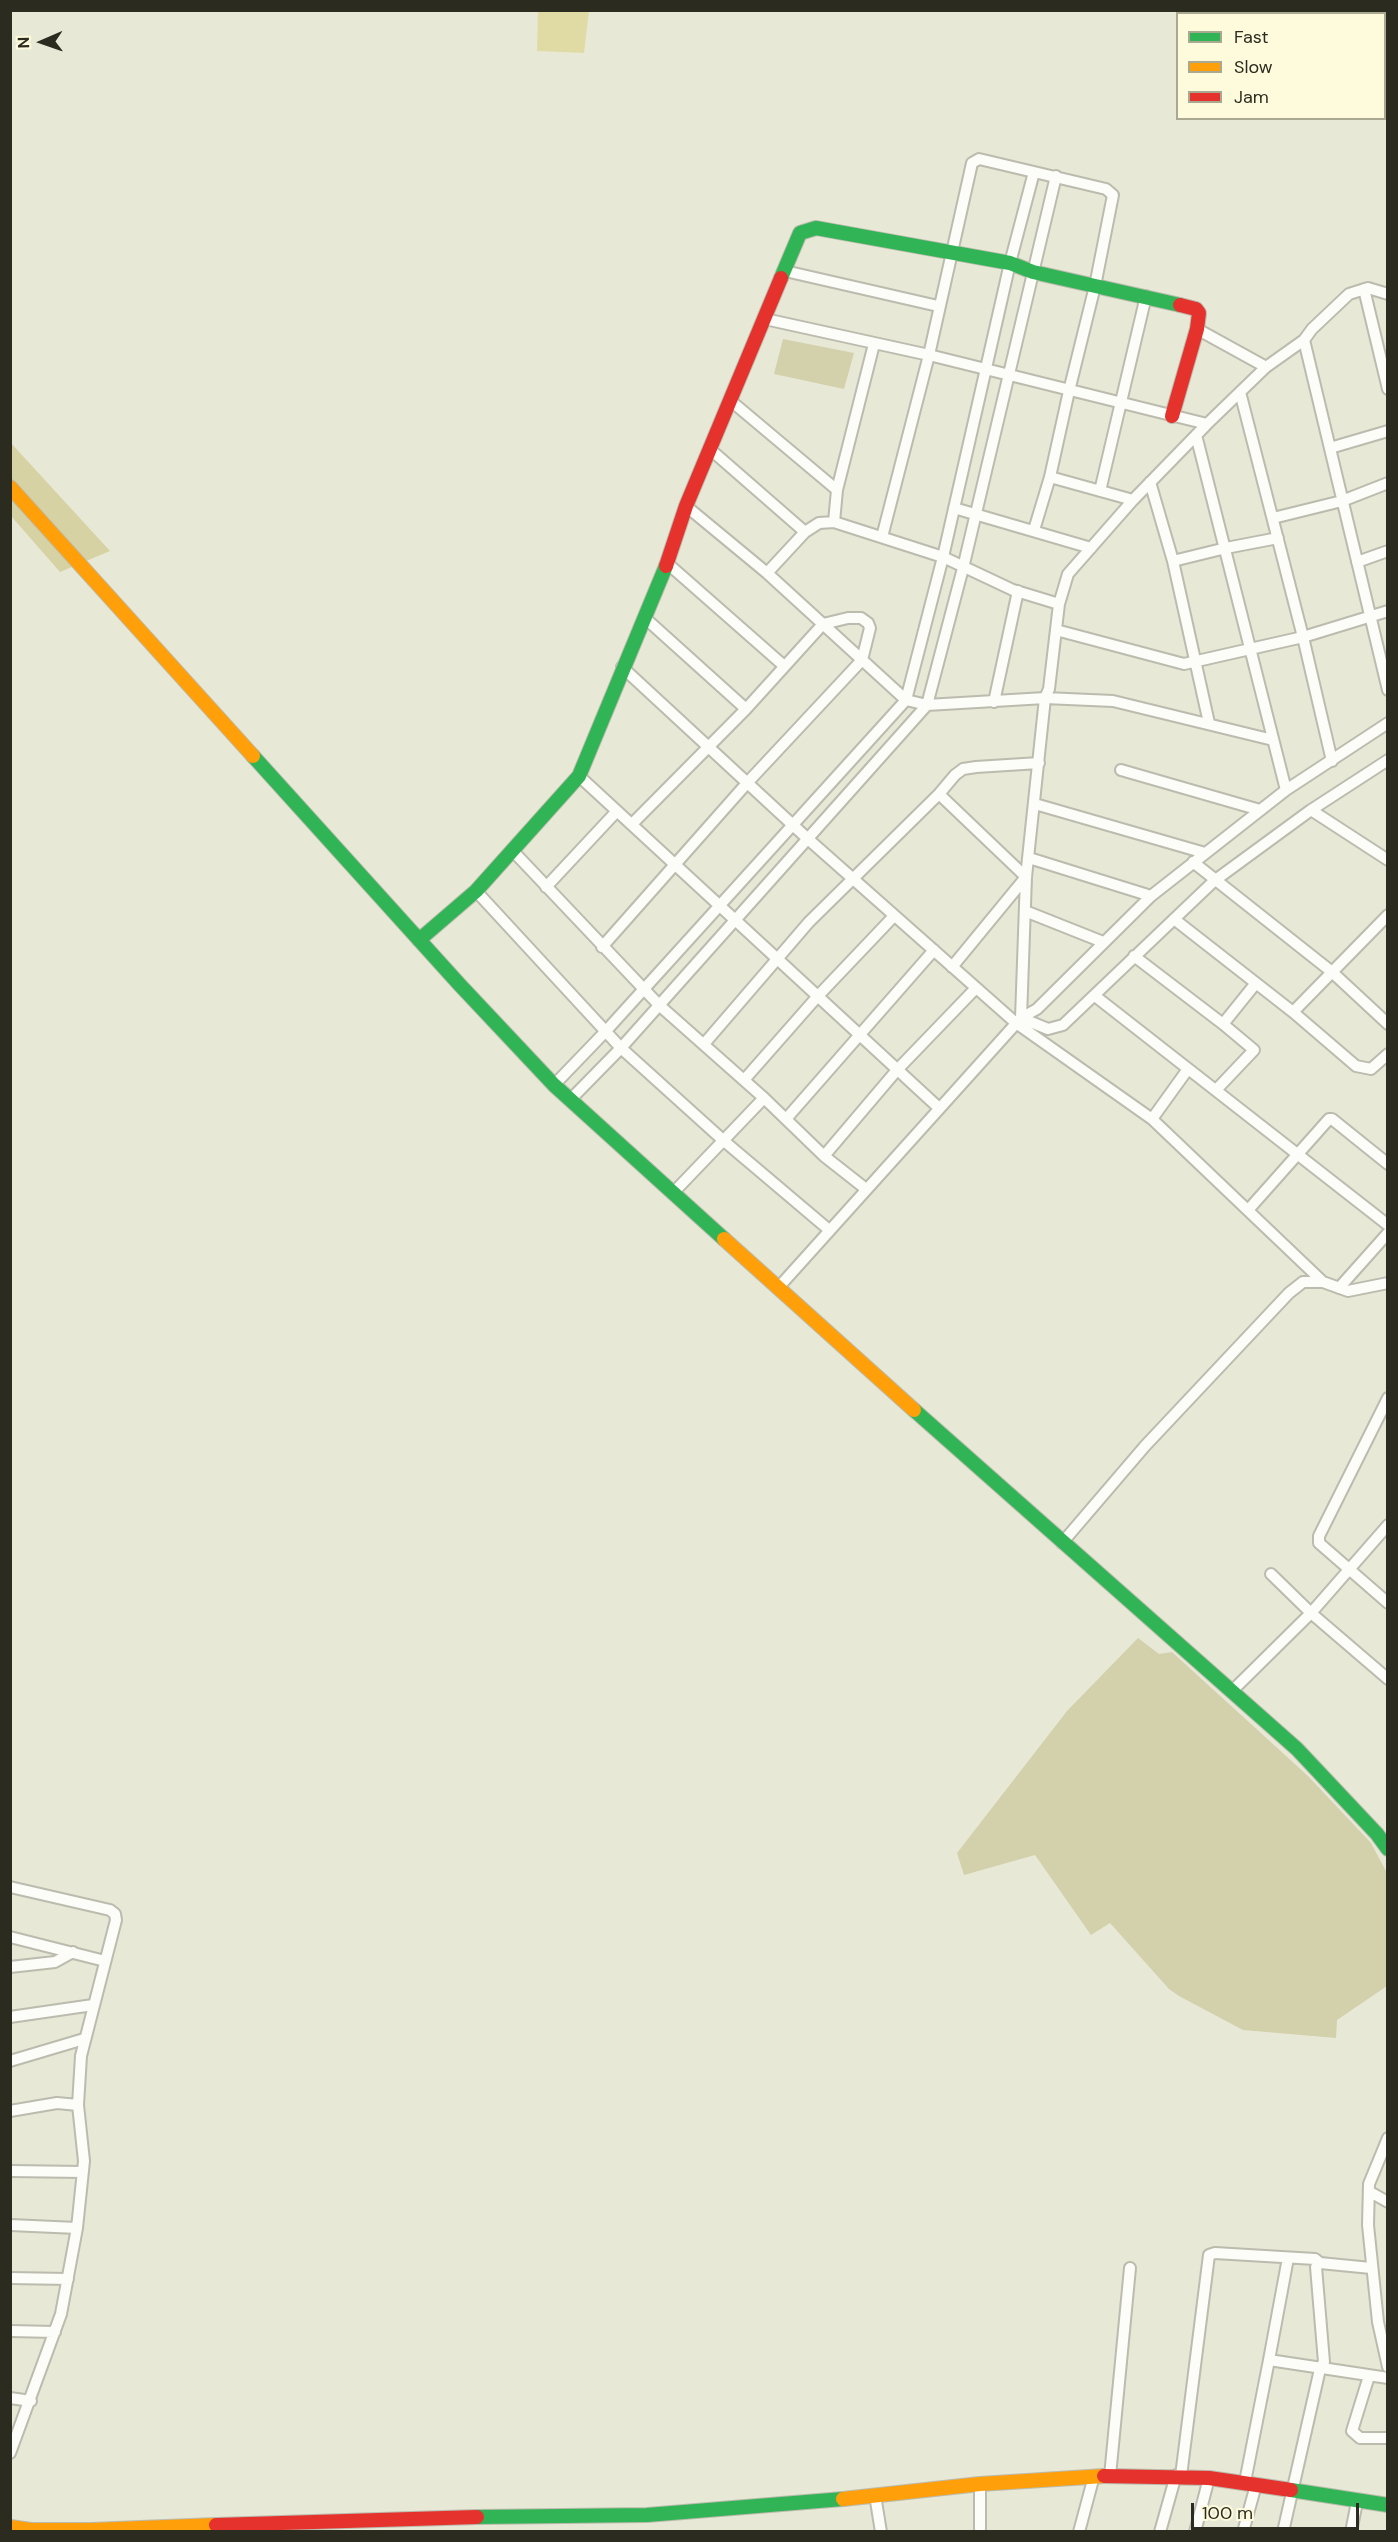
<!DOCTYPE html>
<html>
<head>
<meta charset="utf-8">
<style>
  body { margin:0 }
  #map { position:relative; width:1398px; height:2542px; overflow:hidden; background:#e8e8d7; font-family:"DM Sans",sans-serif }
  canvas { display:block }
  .frame { position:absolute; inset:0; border:12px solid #2c2b20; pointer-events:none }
  .legend { position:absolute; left:1176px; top:12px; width:210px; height:108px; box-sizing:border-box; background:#fdfbdc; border:2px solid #a9a891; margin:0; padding:8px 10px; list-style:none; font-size:18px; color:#2c2b20 }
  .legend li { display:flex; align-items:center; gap:12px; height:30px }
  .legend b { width:30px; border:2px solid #a9a891 }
  .north { position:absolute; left:12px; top:12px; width:60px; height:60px; -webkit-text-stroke:4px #fdfbdc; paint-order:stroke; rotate:268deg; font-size:16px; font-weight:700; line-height:24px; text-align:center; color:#2c2b20 }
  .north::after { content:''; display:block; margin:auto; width:21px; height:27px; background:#2c2b20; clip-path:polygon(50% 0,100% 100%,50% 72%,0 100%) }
  .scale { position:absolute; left:1191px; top:2503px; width:168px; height:27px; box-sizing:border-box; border:3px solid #2c2b20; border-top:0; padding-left:8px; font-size:18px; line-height:21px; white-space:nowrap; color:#2c2b20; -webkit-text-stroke:4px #fdfbdc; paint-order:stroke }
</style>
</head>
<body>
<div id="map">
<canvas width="1398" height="2542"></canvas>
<div class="frame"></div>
<ul class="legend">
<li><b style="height:8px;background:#30b455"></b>Fast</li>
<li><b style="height:8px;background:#ff9f0a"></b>Slow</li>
<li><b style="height:8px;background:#e5322d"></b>Jam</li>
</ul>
<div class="north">N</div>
<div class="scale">100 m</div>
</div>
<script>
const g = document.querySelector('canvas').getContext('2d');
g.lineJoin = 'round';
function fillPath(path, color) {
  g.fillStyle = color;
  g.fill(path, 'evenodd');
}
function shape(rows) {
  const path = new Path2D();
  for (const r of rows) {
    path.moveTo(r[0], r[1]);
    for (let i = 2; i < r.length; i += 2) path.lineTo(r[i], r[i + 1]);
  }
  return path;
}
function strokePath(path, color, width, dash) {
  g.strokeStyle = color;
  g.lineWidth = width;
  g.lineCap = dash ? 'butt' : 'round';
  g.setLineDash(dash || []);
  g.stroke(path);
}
const green = shape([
  [783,339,854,353,844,389,774,374],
  [1138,1638,1159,1654,1172,1652,1308,1776,1371,1843,1387,1873,1387,1986,1337,2020,1336,2038,1243,2030,1179,1996,1169,1989,1110,1923,1091,1935,1035,1855,964,1875,957,1853,1067,1711]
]);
const forest = shape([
  [10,442,110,551,60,572,11,516]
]);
const water = shape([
  [538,11,589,11,584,53,537,51]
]);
const street = shape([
  [785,271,938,306],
  [1364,289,1388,389],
  [765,319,929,355,1207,424],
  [1197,329,1266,367],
  [1304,340,1388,690],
  [1240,392,1303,637,1332,761],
  [731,401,837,490],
  [1196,435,1286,790],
  [1330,448,1388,431],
  [711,450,805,532],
  [1050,477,1133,500],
  [1150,482,1173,561,1209,723],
  [1100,491,1146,296],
  [686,506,767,573,906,700,927,705,1045,698,1113,701,1273,740],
  [954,508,1091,548],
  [1273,518,1342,501,1388,483],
  [834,522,837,490,874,344],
  [882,537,929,355,972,163,979,159,1106,189,1113,195,1095,286,1069,391,1050,477,1034,530],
  [1173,561,1226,548,1278,538],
  [1357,562,1388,551],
  [667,563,783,665],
  [767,573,805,532,819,523,834,522,943,557,1013,590,1059,604],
  [645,618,746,709],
  [1056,630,1184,664,1303,637,1388,611],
  [622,667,808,839,1016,1023,1152,1119,1323,1282,1348,1291,1388,1283],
  [994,702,1018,591],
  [1121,770,1260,810],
  [579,776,939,1108],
  [939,794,1026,877,952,967],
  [1035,804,1205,853],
  [1311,810,1388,860],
  [512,850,659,1005,764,1098,824,1156,866,1189],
  [1029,858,1151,896],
  [1193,862,1332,972,1388,1024],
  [546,887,617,811],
  [476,891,621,1048,724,1141,828,1229],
  [1025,911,1103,942],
  [1174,919,1293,1012,1356,1066,1371,1069,1388,1054],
  [602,947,748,782,862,660,870,628,868,623,861,618,848,618,823,624,746,709,632,824],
  [1134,956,1223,1024,1256,983],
  [1095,996,1388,1225],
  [1293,1012,1388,915],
  [1021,1018,1026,877,1045,698,1049,689,1059,604,1068,574,1133,500,1207,424,1266,367,1304,340,1312,329,1349,294,1368,288,1388,294],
  [1021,1018,1048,1029,1063,1025,1214,881,1311,810,1388,760],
  [704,1044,809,922,939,794,955,775,963,769,976,767,1039,763],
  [744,1080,817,997,894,916],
  [554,1085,605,1032,906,700,943,557,1010,263,1034,172],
  [1216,1090,1254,1050,1223,1024],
  [571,1099,621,1048,927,705,963,568,1056,176],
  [786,1119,934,950],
  [1152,1119,1188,1069],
  [824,1156,897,1070,976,988],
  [673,1193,764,1098],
  [1249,1209,1329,1119,1332,1119,1388,1164],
  [778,1288,1021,1018,1037,1009,1151,896,1286,790,1388,723],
  [1339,1288,1388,1233],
  [1388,1398,1319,1536,1319,1543,1388,1603],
  [1062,1543,1145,1446,1289,1293,1303,1282,1323,1282],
  [1271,1574,1311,1613,1388,1679],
  [1232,1691,1311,1613,1388,1525],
  [10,1887,110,1910,115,1914,116,1920,81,2056,78,2105,84,2161,77,2228,61,2314,10,2453],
  [10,1937,105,1961],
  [10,1967,55,1962,73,1952],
  [10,2017,93,2005],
  [10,2061,84,2039],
  [10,2111,57,2103,78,2105],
  [1388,2138,1369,2184,1368,2225,1378,2322,1388,2367],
  [10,2171,83,2172],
  [1370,2192,1388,2202],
  [10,2225,77,2228],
  [10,2278,68,2279],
  [10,2331,55,2332],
  [1269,2360,1288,2258],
  [1369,2376,1352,2431,1360,2438,1388,2438],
  [10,2398,31,2401],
  [1110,2476,1130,2268],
  [1181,2476,1209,2255,1215,2253,1315,2259,1320,2263],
  [1245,2482,1269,2360,1388,2378],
  [875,2495,881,2532],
  [980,2532,980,2484],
  [1079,2532,1094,2476],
  [1160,2532,1176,2475],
  [1195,2532,1209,2478],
  [1243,2532,1256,2485],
  [1283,2532,1320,2369,1324,2362,1316,2267,1320,2263,1371,2268],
  [1351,2532,1357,2502]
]);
const fast = shape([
  [781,278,800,233,816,228,1010,263,1033,272,1180,305],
  [253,756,459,984,554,1085,724,1239],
  [419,940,476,891,579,776,666,566],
  [914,1410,1297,1749,1377,1834,1388,1849],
  [1291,2490,1388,2505],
  [477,2517,647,2515,843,2499]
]);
const slow = shape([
  [10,487,253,756],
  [724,1239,914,1410],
  [843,2499,980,2484,1104,2476],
  [10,2527,31,2530,91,2530,216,2525]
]);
const jam = shape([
  [1172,416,1197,329,1199,313,1196,309,1180,305],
  [666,566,686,506,781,278],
  [1104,2476,1209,2478,1291,2490],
  [216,2525,477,2517]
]);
fillPath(green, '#d3d0ac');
fillPath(forest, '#d6d2a3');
fillPath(water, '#e0dba4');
strokePath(street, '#bbbbae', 14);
strokePath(fast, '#bbbbae', 16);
strokePath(slow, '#bbbbae', 16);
strokePath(jam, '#bbbbae', 16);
strokePath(street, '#fcfcf9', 10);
strokePath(fast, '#30b455', 14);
strokePath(slow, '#ff9f0a', 14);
strokePath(jam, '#e5322d', 14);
</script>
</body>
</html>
